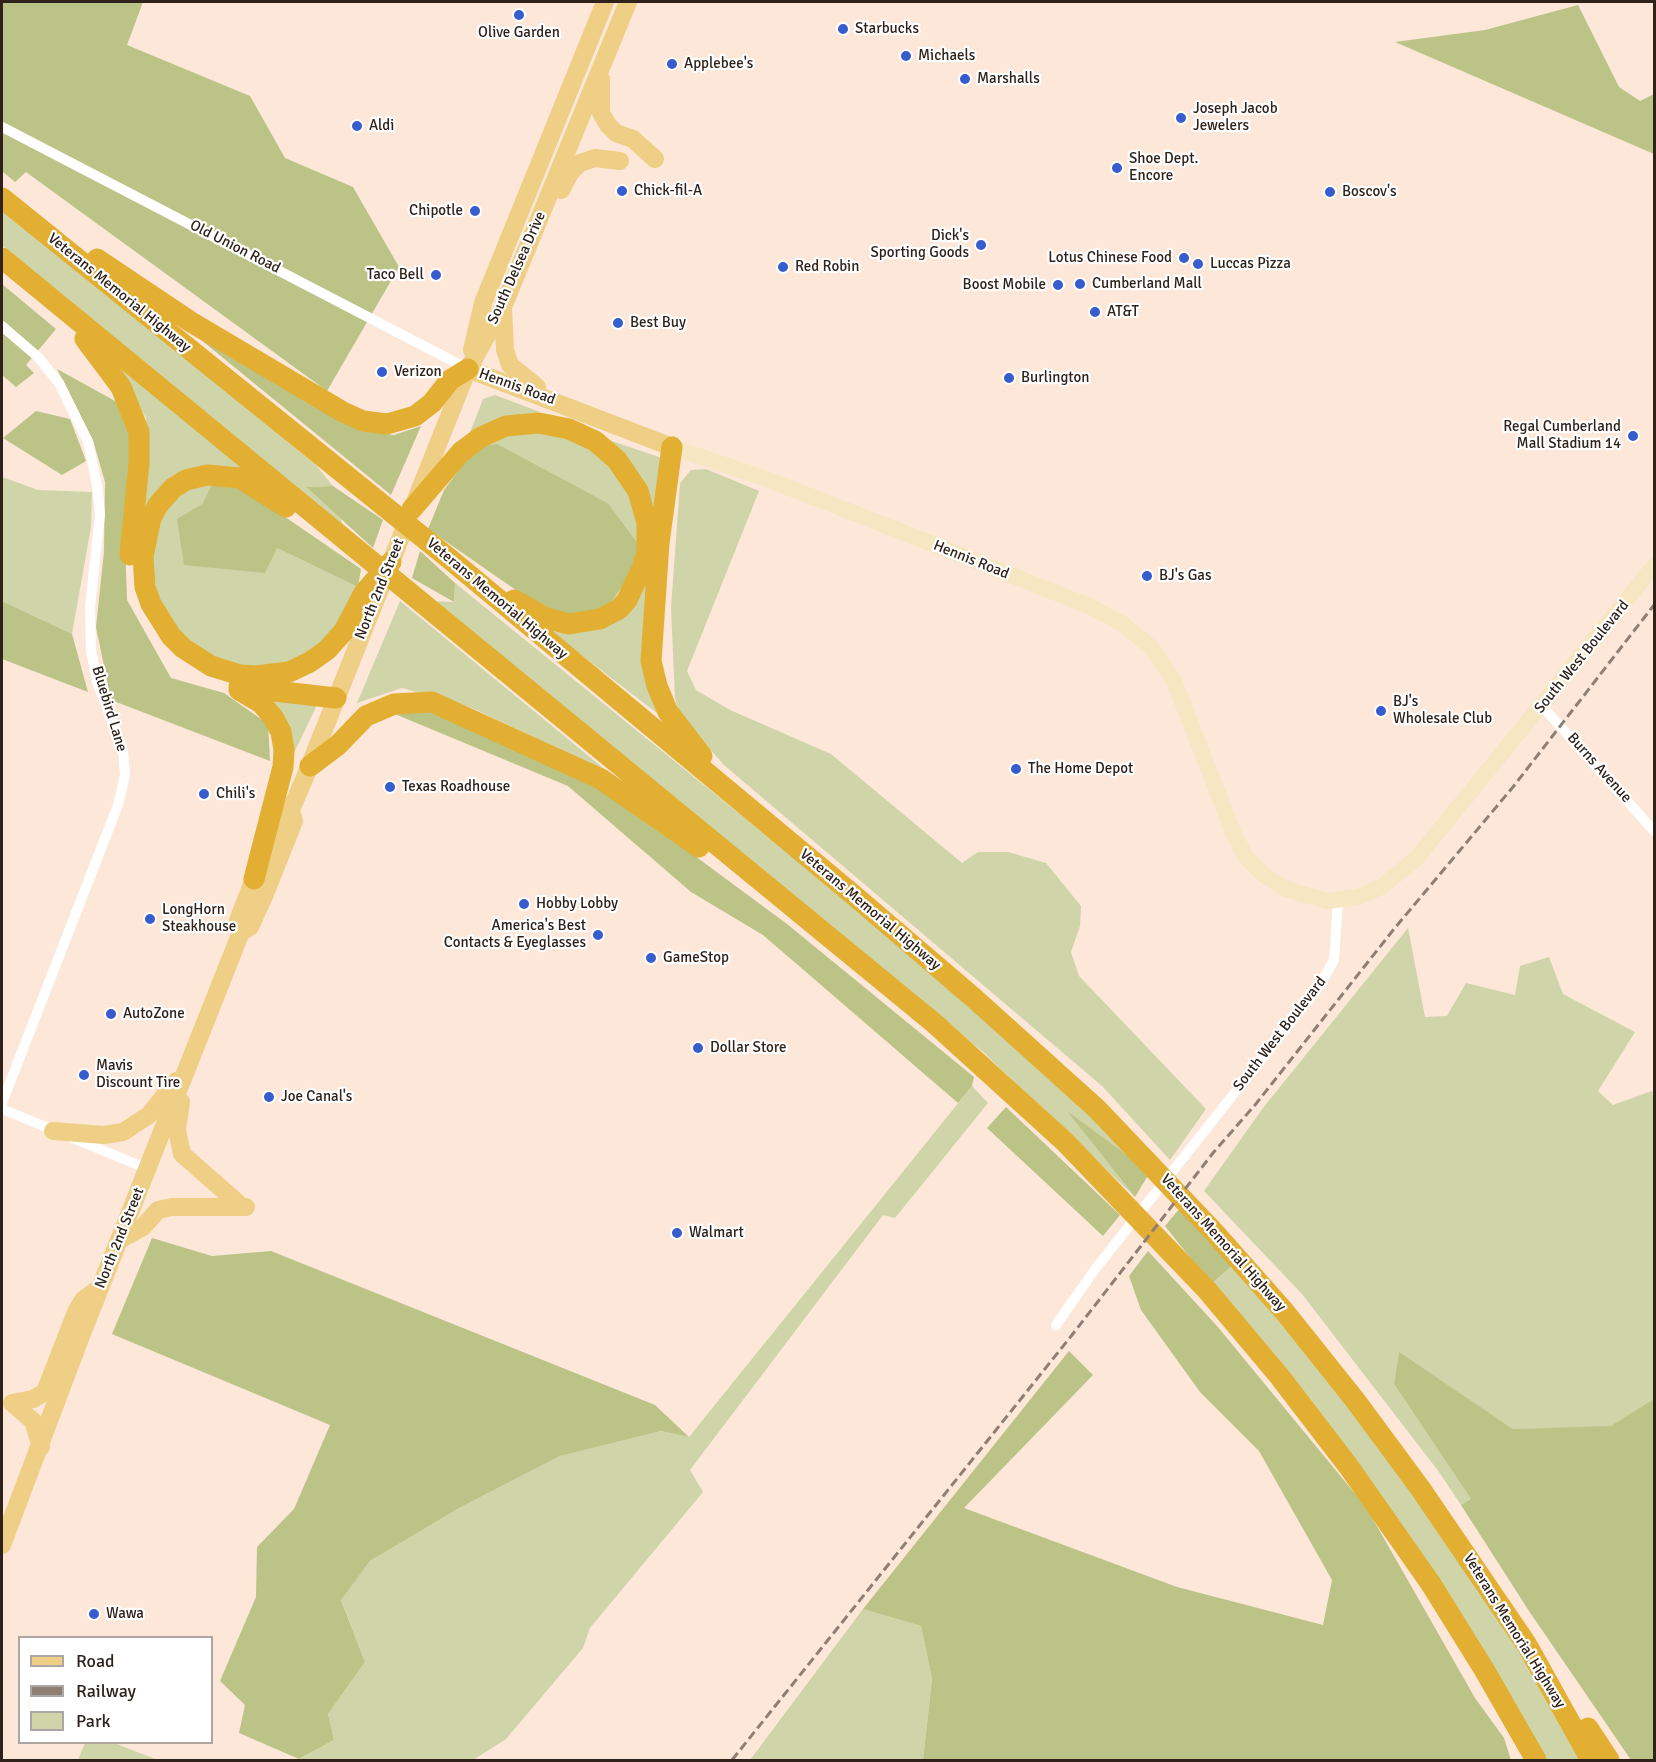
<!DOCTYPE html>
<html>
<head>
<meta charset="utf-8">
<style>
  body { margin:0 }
  #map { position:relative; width:1656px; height:1762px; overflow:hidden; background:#fce7d9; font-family:Signika,sans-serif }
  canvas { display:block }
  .frame { position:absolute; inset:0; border:3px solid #2f221a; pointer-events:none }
  .legend { position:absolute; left:18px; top:1636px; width:195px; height:108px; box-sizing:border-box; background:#fff; border:2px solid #aca7a3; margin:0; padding:8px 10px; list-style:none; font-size:18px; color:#2f221a }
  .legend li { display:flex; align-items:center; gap:12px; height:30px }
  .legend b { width:30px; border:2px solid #aca7a3 }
</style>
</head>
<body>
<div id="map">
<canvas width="1656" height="1762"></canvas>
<div class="frame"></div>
<ul class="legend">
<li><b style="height:8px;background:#eecf85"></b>Road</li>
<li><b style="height:8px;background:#8f7e74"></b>Railway</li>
<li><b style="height:16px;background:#cfd5a9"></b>Park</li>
</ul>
</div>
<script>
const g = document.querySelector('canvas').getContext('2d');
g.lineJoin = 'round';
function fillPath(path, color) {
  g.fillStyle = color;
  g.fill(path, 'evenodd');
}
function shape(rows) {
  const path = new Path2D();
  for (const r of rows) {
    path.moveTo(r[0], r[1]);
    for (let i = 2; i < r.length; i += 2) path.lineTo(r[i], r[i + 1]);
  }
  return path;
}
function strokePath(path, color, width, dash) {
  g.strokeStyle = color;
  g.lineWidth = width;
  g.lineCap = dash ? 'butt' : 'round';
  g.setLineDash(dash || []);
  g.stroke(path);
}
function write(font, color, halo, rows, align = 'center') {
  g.font = font + ' Signika,sans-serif';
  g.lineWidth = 4.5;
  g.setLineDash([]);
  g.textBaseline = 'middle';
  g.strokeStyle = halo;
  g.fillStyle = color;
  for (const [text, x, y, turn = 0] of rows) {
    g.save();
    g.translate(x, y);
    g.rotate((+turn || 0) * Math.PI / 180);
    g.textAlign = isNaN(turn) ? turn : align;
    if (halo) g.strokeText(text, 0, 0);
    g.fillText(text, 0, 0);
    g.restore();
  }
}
const green = shape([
  [2,207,316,465,333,486,306,487,341,519,343,526,2,245],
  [112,358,247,469,178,475,141,514,148,471,146,418],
  [495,395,540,412,469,435,483,399],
  [543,428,585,441,629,481,641,513,639,545,609,504,557,479,476,447,504,434],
  [600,437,662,458,654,522],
  [706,469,759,491,687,671,696,690,730,710,831,754,962,863,978,852,1008,852,1046,863,1081,906,1080,926,1071,952,1079,976,1206,1109,1170,1160,1102,1086,724,765,680,715,675,698,671,608,680,483,691,470],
  [2,477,38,490,92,492,91,527,72,634,2,601],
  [214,480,202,504,177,520,277,548,358,587,330,642,291,663,250,671,213,660,179,638,159,601,150,558,158,518,181,493],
  [651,575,662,717,545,627,598,630,628,612],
  [455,583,875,924,1091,1113,1150,1172,1069,1113,1135,1197,983,1052,432,601,454,602],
  [400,601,608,772,472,708,402,688,357,703],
  [268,699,318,703,292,757],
  [1408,928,1425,1017,1447,1016,1466,983,1515,995,1520,966,1549,957,1563,994,1635,1032,1598,1091,1613,1105,1652,1091,1654,1101,1654,1399,1611,1427,1513,1429,1399,1353,1394,1384,1471,1499,1461,1505,1439,1472,1302,1294,1204,1191,1263,1108],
  [972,1086,988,1103,895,1218,883,1215,690,1470,703,1492,590,1628,583,1648,506,1739,473,1760,298,1760,334,1740,328,1714,365,1662,341,1599,370,1561,461,1507,560,1456,661,1431,689,1437],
  [1233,1265,1244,1273,1430,1509,1568,1730,1582,1760,1543,1760,1211,1284],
  [863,1609,921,1626,932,1679,923,1760,750,1760],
  [85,1743,114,1743,158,1760,78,1760]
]);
const forest = shape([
  [2,2,143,2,127,45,250,96,285,158,353,187,399,267,327,391,26,172,15,182,2,171],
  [1578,5,1619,87,1640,101,1654,94,1654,154,1395,42,1485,30],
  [2,284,56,329,26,365,34,373,16,387,2,375],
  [195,335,359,430,394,435,421,426,391,495],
  [57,369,115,401,130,423,131,463,125,541,127,600,171,678,224,693,268,724,270,761,111,700,96,627,104,552,105,482,93,440],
  [36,411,70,419,86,461,62,475,3,438],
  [497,444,609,504,639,545,629,577,610,604,585,618,549,613,428,529,444,490,476,447],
  [214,480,240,486,361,569,358,587,277,548,265,573,184,565,177,519,202,504],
  [333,486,383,520,373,548,306,487],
  [420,551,455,583,454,602,412,578],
  [2,601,72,634,88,692,2,659],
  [429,709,607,791,787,924,974,1077,972,1086,958,1103,763,935,691,892,568,786,390,712],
  [1006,1107,1120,1215,1103,1236,987,1128],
  [1067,1111,1150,1172,1135,1197],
  [1180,1208,1233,1265,1211,1284,1165,1226],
  [152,1238,212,1256,271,1251,655,1405,689,1437,661,1431,560,1456,461,1507,370,1561,341,1600,365,1662,328,1714,334,1740,299,1759,239,1733,245,1705,220,1681,256,1597,257,1547,294,1509,330,1425,112,1334],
  [1148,1251,1217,1326,1366,1507,1475,1698,1504,1738,1511,1760,923,1760,932,1679,921,1626,863,1609,1069,1351,1093,1375,964,1508,1177,1587,1323,1625,1332,1580,1259,1451,1200,1392,1141,1310,1129,1276],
  [1399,1352,1513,1429,1611,1426,1654,1399,1654,1760,1631,1760,1529,1611,1461,1505,1471,1499,1394,1384]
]);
const street = shape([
  [2,127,468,369],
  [2,326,38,357,59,383,88,442,97,485,100,514,90,607,91,650,97,682,123,750,125,775,118,805,2,1103],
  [1543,707,1654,831],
  [2,1109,148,1169],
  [1056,1325,1096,1268,1320,985,1334,960,1338,901]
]);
const secondary = shape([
  [672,447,764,478,910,535,1089,606,1123,624,1152,648,1174,681,1235,837,1247,858,1264,875,1286,889,1327,901,1358,897,1381,887,1416,859,1654,566]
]);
const primary = shape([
  [601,79,601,113,608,125,616,133,633,139,655,159],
  [561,190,570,173,580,163,595,158,620,161],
  [503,307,505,350,510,365,537,387],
  [472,350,483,303,605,2],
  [468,369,672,447],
  [241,932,250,927,265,894,294,821,291,810],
  [181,1102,177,1130,182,1154,238,1203],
  [53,1131,104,1135,123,1132,149,1115,176,1081],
  [119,1240,143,1227,158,1210,172,1207,246,1207],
  [12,1403,33,1399,45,1392,76,1312,83,1300,95,1291],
  [12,1403,33,1421,41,1447],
  [2,1545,81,1336,241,932,238,920,254,879,282,816,291,810,305,777,468,369,503,307,628,2]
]);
const highway = shape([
  [2,198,451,560,850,892,975,999,1097,1109,1213,1231,1284,1311,1355,1400,1420,1488,1527,1645,1591,1760],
  [2,258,934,1023,1065,1142,1207,1290,1280,1377,1349,1467,1431,1584,1485,1671,1536,1760],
  [97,259,191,322,343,412,363,421,387,424,415,416,432,403,450,380,468,369],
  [85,339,121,387,139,432,139,463,130,555],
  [672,447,659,543,651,661,657,686,668,712,702,756],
  [286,507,240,478,207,475,186,480,173,488,158,505,151,518,143,556,145,587,151,604,171,636,183,648,211,666,240,675,256,676,289,672,310,662,327,650,344,631,364,593,391,562],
  [412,509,461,452,481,437,506,426,539,423,569,429,595,441,617,460,638,491,647,523,647,552,643,566,627,600,619,609,600,619,569,624,546,618,514,600],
  [239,687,336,698],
  [239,690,261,703,273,717,281,732,284,750,283,767,254,879],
  [310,766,338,745,366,716,394,704,432,702,601,779,699,847],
  [1588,1728,1609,1760]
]);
const rail = shape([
  [732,1760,1072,1335,1213,1153,1255,1105,1394,929,1513,787,1654,605]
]);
const markers = [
  [519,15,6,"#365ccd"],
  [843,29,6,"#365ccd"],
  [906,56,6,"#365ccd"],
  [672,64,6,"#365ccd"],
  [965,79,6,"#365ccd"],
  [1181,118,6,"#365ccd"],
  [357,126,6,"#365ccd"],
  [1117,168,6,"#365ccd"],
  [622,191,6,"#365ccd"],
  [1330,192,6,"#365ccd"],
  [475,211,6,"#365ccd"],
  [981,245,6,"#365ccd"],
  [1184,258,6,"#365ccd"],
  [1198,264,6,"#365ccd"],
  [783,267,6,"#365ccd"],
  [436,275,6,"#365ccd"],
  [1080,284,6,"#365ccd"],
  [1058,285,6,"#365ccd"],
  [1095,312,6,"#365ccd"],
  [618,323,6,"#365ccd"],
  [382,372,6,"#365ccd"],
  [1009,378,6,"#365ccd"],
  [1633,436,6,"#365ccd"],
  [1147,576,6,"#365ccd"],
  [1381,711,6,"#365ccd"],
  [1016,769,6,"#365ccd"],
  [390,787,6,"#365ccd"],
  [204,794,6,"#365ccd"],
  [524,904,6,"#365ccd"],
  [150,919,6,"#365ccd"],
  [598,935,6,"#365ccd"],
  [651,958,6,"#365ccd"],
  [111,1014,6,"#365ccd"],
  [698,1048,6,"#365ccd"],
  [84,1075,6,"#365ccd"],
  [269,1097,6,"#365ccd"],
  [677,1233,6,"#365ccd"],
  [94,1614,6,"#365ccd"]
];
const poiNames = [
  ["Starbucks",855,29],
  ["Olive Garden",519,33,"center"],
  ["Michaels",918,56],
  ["Applebee's",684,64],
  ["Marshalls",977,79],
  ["Joseph Jacob",1193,109],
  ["Jewelers",1193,126],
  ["Aldi",369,126],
  ["Shoe Dept.",1129,159],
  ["Encore",1129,176],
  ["Chick-fil-A",634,191],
  ["Boscov's",1342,192],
  ["Chipotle",463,211,"right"],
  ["Dick's",969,236,"right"],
  ["Sporting Goods",969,253,"right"],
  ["Lotus Chinese Food",1172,258,"right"],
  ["Luccas Pizza",1210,264],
  ["Red Robin",795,267],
  ["Taco Bell",424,275,"right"],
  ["Cumberland Mall",1092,284],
  ["Boost Mobile",1046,285,"right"],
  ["AT&T",1107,312],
  ["Best Buy",630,323],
  ["Verizon",394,372],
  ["Burlington",1021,378],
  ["Regal Cumberland",1621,427,"right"],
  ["Mall Stadium 14",1621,444,"right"],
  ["BJ's Gas",1159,576],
  ["BJ's",1393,702],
  ["Wholesale Club",1393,719],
  ["The Home Depot",1028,769],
  ["Texas Roadhouse",402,787],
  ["Chili's",216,794],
  ["Hobby Lobby",536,904],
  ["LongHorn",162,910],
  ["Steakhouse",162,927],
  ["America's Best",586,926,"right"],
  ["Contacts & Eyeglasses",586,943,"right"],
  ["GameStop",663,958],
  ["AutoZone",123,1014],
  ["Dollar Store",710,1048],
  ["Mavis",96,1066],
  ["Discount Tire",96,1083],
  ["Joe Canal's",281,1097],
  ["Walmart",689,1233],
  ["Wawa",106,1614]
];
const streetNames = [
  ["Old Union Road",235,247,27],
  ["South Delsea Drive",517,268,-66],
  ["Veterans Memorial Highway",119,293,39],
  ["Hennis Road",517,387,20],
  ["Hennis Road",971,560,22],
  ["North 2nd Street",380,589,-68],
  ["Veterans Memorial Highway",497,599,40],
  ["South West Boulevard",1582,657,-51],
  ["Bluebird Lane",109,709,73],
  ["Burns Avenue",1599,768,48],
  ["Veterans Memorial Highway",870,910,40],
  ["South West Boulevard",1280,1034,-52],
  ["North 2nd Street",120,1238,-68],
  ["Veterans Memorial Highway",1223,1243,48],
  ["Veterans Memorial Highway",1514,1631,58]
];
fillPath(green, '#cfd5a9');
fillPath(forest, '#bbc386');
strokePath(street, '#fff', 10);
strokePath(secondary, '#f6e7c2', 16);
strokePath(primary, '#eecf85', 18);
strokePath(highway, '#e2af33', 21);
strokePath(rail, '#8f7e74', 3, [9, 4.5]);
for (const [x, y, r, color] of markers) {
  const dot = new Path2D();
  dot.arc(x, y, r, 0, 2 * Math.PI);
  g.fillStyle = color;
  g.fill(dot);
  strokePath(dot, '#fff', 2);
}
write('15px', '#2f221a', '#fff', poiNames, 'left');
write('15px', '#2f221a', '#fff', streetNames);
</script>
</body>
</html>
